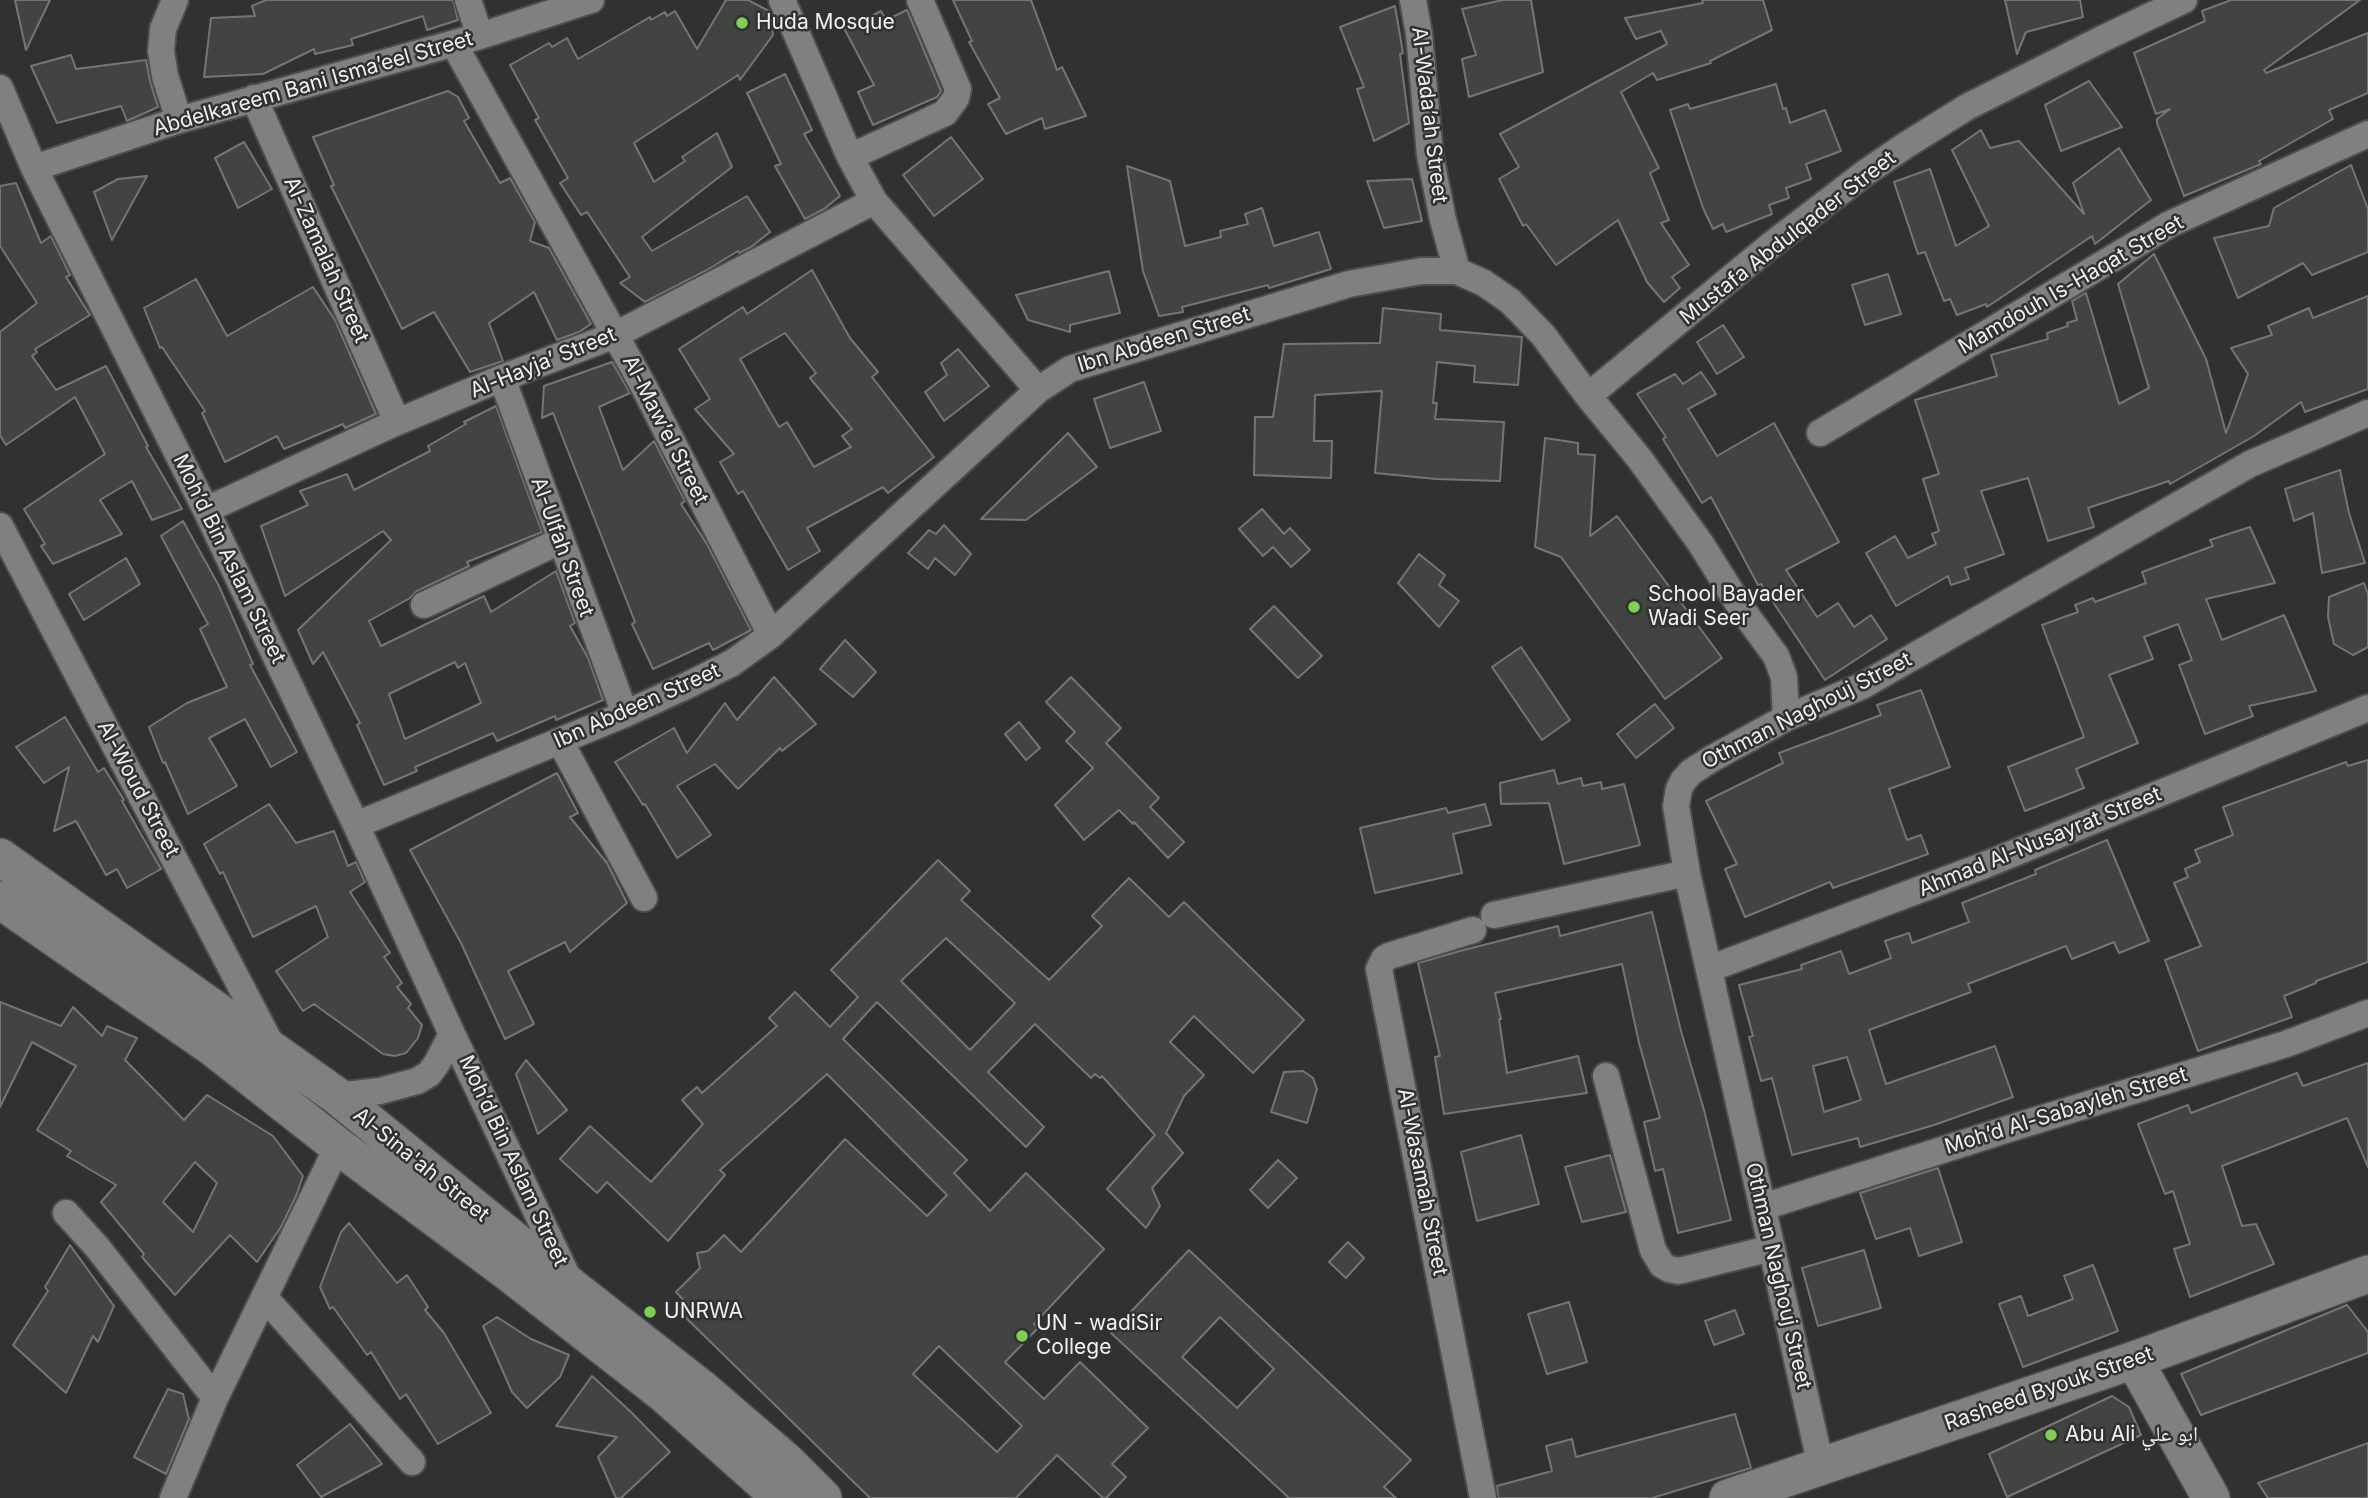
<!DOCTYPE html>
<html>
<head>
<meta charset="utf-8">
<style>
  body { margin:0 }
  canvas { display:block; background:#313032 }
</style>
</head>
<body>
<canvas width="2368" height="1498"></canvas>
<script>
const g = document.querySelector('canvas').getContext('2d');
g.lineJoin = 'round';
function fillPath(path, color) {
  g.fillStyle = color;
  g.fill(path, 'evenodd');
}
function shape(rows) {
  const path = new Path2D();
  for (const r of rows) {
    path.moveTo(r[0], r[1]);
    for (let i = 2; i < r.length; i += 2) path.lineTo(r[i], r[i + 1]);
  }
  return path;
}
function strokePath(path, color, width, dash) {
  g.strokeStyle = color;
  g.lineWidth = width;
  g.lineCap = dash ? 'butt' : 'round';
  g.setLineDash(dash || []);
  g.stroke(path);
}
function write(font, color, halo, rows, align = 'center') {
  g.font = font + ' Inter,"Noto Naskh Arabic",sans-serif';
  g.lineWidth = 5;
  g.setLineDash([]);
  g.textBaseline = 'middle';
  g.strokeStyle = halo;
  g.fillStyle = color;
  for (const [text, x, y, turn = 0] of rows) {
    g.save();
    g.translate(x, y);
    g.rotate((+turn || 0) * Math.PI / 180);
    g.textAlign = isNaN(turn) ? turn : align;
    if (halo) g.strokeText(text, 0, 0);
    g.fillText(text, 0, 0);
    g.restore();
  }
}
const building = shape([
  [15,0,50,0,26,50,15,0],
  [266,0,453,0,458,20,427,30,423,16,351,39,353,45,315,54,314,49,263,74,204,77,211,18,255,16,252,6,266,0],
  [726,0,748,0,769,11,773,35,740,80,738,75,634,143,654,182,685,161,682,157,717,133,732,167,642,237,652,251,747,196,770,232,751,247,739,253,738,251,707,270,645,302,620,283,630,277,587,212,581,215,560,183,568,178,535,120,539,118,510,65,549,43,552,47,567,38,578,59,650,17,651,20,665,12,667,16,675,11,697,49,726,0],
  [953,0,1031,0,1057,70,1062,67,1086,116,1045,129,1042,118,1006,134,988,104,1000,98,969,42,972,41,953,0],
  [1503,0,1531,0,1543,72,1469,97,1462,59,1476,55,1462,9,1503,0],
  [1702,0,1763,0,1772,30,1710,61,1711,63,1657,80,1653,73,1621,92,1659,168,1650,173,1669,220,1661,223,1689,265,1672,277,1680,288,1664,302,1647,282,1618,220,1556,265,1526,224,1523,226,1499,179,1519,167,1500,134,1667,44,1661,31,1636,39,1625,18,1703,3,1702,0],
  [2005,0,2080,0,2083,17,2026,32,2017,54,2005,0],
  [2231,0,2360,0,2264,70,2266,73,2368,33,2368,93,2329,110,2333,119,2259,161,2261,164,2184,196,2157,123,2157,119,2170,109,2156,114,2134,53,2205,21,2202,11,2231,0],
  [1395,6,1403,53,1400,54,1409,123,1374,141,1357,89,1364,87,1340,27,1395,6],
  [907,10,941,91,937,97,873,125,858,92,874,85,845,30,881,11,886,20,907,10],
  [71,55,76,69,146,60,150,81,158,107,127,121,121,106,57,123,31,66,71,55],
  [785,74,812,130,804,134,840,196,824,209,805,219,775,166,781,164,747,93,785,74],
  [2089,81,2122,127,2061,151,2045,105,2089,81],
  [1776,84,1783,109,1786,108,1790,123,1825,110,1841,151,1806,164,1811,179,1786,188,1789,198,1769,205,1772,214,1726,232,1723,224,1713,229,1703,208,1670,110,1688,104,1690,109,1776,84],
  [448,91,458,97,469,118,464,121,500,183,510,178,535,222,530,241,549,248,591,324,579,332,557,340,534,292,489,323,503,361,470,372,434,312,402,329,331,186,334,185,313,137,448,91],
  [1981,130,1990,148,2019,141,2084,214,2073,183,2119,148,2151,200,2095,244,2092,236,1987,307,1986,304,1957,315,1950,299,1944,301,1925,252,1918,254,1894,182,1930,169,1956,246,1989,226,1952,150,1981,130],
  [951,137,983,179,934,216,903,175,951,137],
  [244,142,272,189,238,208,215,158,244,142],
  [2351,165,2368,209,2368,252,2312,275,2303,263,2238,298,2214,238,2269,226,2274,208,2351,165],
  [1127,166,1170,181,1185,246,1221,237,1220,231,1248,224,1245,214,1262,208,1274,246,1319,232,1331,269,1269,288,1268,285,1182,307,1183,312,1159,316,1143,271,1127,166],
  [147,176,112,240,94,192,118,179,147,176],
  [1412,179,1422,221,1384,228,1367,181,1412,179],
  [16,183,41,243,51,236,70,275,66,277,90,315,35,349,37,352,32,356,56,390,106,366,148,446,146,447,182,509,152,520,132,481,100,500,122,534,53,564,41,546,45,544,24,509,105,454,75,397,6,445,0,435,0,332,37,303,0,246,0,186,16,183],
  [2154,254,2206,359,2226,433,2248,374,2231,348,2272,335,2268,326,2309,308,2313,318,2368,296,2368,389,2305,412,2301,402,2254,436,2170,484,2169,481,2088,508,2094,527,2048,541,2028,478,1981,491,2004,554,1965,568,1969,579,1951,585,1948,576,1896,606,1866,553,1895,536,1908,558,1936,544,1932,534,1939,531,1923,479,1939,474,1915,400,1997,376,1991,355,2048,339,2047,333,2068,326,2067,323,2077,320,2072,301,2086,293,2119,404,2149,388,2118,284,2154,254],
  [812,270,850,338,878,372,872,377,934,457,888,493,883,487,807,528,820,551,788,570,743,491,738,494,720,462,734,454,695,409,710,399,679,349,743,307,747,314,812,270],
  [785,333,816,373,810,378,852,429,842,436,851,447,814,467,787,422,779,427,740,359,785,333],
  [1109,271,1120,313,1070,325,1070,332,1028,320,1016,295,1109,271],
  [1888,274,1901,314,1865,325,1852,285,1888,274],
  [196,279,227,336,313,287,335,320,376,414,345,428,343,424,284,449,277,436,225,462,202,413,205,411,162,347,160,348,144,308,196,279],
  [1383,308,1441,314,1440,330,1522,337,1518,385,1474,382,1475,366,1437,362,1433,403,1437,403,1435,419,1504,422,1500,481,1436,479,1375,473,1382,391,1315,395,1314,441,1332,441,1331,478,1254,475,1255,417,1273,417,1284,344,1380,343,1383,308],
  [1723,325,1744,357,1717,374,1697,342,1723,325],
  [958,349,989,386,944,421,925,392,947,375,941,363,958,349],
  [612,362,630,393,599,407,623,470,654,441,685,501,681,504,707,544,751,630,713,650,709,643,653,669,632,624,635,622,553,413,542,418,544,386,612,362],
  [1701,372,1716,394,1688,409,1717,456,1774,423,1839,542,1786,570,1817,617,1838,603,1854,627,1871,615,1887,639,1825,680,1761,584,1758,585,1711,497,1702,503,1663,439,1666,437,1637,394,1675,374,1683,384,1701,372],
  [1144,382,1161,431,1110,448,1094,399,1144,382],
  [496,406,542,532,467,562,469,566,417,591,410,598,369,621,381,646,484,596,491,612,556,571,575,623,570,626,588,658,603,700,556,720,555,716,497,741,493,733,415,767,417,771,384,785,357,725,360,723,323,652,313,664,298,630,391,540,383,531,285,596,261,526,308,505,300,491,347,474,354,490,430,451,428,446,466,424,464,422,496,406],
  [455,662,458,668,465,663,481,703,405,739,389,694,455,662],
  [1068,433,1097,467,1026,520,981,519,1068,433],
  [1545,438,1578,443,1578,454,1595,455,1590,536,1617,516,1722,658,1665,699,1561,557,1535,547,1545,438],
  [2340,470,2349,513,2365,563,2322,573,2313,513,2294,521,2285,489,2340,470],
  [1262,509,1284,534,1290,528,1310,550,1291,567,1273,547,1263,556,1239,529,1262,509],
  [183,521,219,586,253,664,250,665,297,752,271,767,245,719,209,738,237,786,188,814,165,762,163,763,149,727,187,703,227,687,200,629,208,624,161,536,183,521],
  [944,525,971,554,955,575,935,558,928,569,908,553,929,530,936,534,944,525],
  [2250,527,2275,583,2206,599,2222,640,2284,615,2316,691,2249,706,2253,716,2205,734,2179,665,2192,660,2178,624,2144,637,2153,659,2109,675,2138,743,2076,769,2084,788,2025,811,2008,767,2084,737,2042,625,2078,612,2075,605,2093,598,2095,602,2146,583,2142,572,2213,546,2210,540,2250,527],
  [1419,554,1445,575,1439,585,1459,601,1439,627,1398,583,1419,554],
  [126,558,140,584,84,620,69,594,126,558],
  [2364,583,2368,594,2368,647,2353,655,2334,644,2328,617,2329,597,2364,583],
  [1274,606,1322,656,1298,678,1250,629,1274,606],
  [845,640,876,672,853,697,820,669,845,640],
  [1521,647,1570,720,1542,740,1492,667,1521,647],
  [774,677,816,724,782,751,780,748,738,789,715,764,677,786,711,835,677,858,645,804,643,805,615,762,674,728,687,753,725,703,737,720,774,677],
  [1071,677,1121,728,1106,743,1159,798,1150,807,1184,842,1168,858,1134,822,1133,824,1119,810,1084,840,1055,805,1093,768,1066,741,1075,732,1046,702,1071,677],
  [1921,690,1950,767,1889,789,1907,840,1921,835,1928,854,1833,888,1830,882,1745,917,1725,869,1737,864,1706,801,1783,763,1779,753,1881,715,1877,705,1921,690],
  [1655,704,1674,728,1636,758,1617,734,1655,704],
  [65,717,98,772,104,768,124,800,122,801,161,869,127,888,117,869,106,875,76,821,54,831,69,767,44,783,16,747,65,717],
  [1019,722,1040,748,1026,760,1005,734,1019,722],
  [2368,760,2368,962,2316,981,2316,983,2284,996,2292,1017,2198,1051,2165,960,2201,946,2174,883,2188,877,2185,869,2200,862,2195,850,2233,835,2223,807,2346,762,2348,766,2368,760],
  [1554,770,1558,784,1581,778,1583,786,1601,782,1602,789,1624,784,1640,845,1564,864,1549,803,1501,804,1500,783,1554,770],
  [557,773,578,813,570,817,607,863,627,903,570,952,565,942,508,971,534,1024,505,1039,461,943,410,850,557,773],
  [269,804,296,843,334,831,348,866,356,862,365,882,350,892,390,953,384,957,402,983,397,987,411,1004,408,1008,422,1025,418,1038,406,1053,395,1056,383,1054,314,1004,303,1011,276,971,328,937,316,906,253,937,223,872,220,874,204,844,269,804],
  [1485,804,1491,825,1453,834,1462,873,1375,893,1360,828,1446,808,1448,813,1485,804],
  [2107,840,2149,941,2119,953,2114,942,2072,959,2066,946,1968,984,1971,992,1869,1030,1886,1084,1995,1046,2013,1097,1934,1125,1860,1147,1858,1138,1792,1155,1772,1078,1761,1081,1749,1037,1753,1036,1739,985,1802,969,1801,965,1841,951,1849,974,1891,958,1885,941,1909,933,1912,943,1969,922,1962,903,2036,874,2035,870,2107,840],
  [1847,1057,1861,1100,1824,1112,1813,1066,1847,1057],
  [938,860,970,891,961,900,1049,980,1102,926,1092,916,1129,878,1169,917,1184,902,1304,1020,1253,1073,1194,1016,1170,1042,1204,1075,1184,1096,1166,1133,1183,1153,1152,1188,1160,1206,1146,1228,1107,1189,1155,1135,1102,1076,1100,1078,1095,1074,1091,1078,1035,1024,988,1072,1044,1127,1026,1147,877,1002,843,1039,967,1160,954,1173,990,1211,1026,1173,1104,1249,1034,1324,1038,1328,1005,1362,1044,1399,1080,1362,1148,1428,1112,1464,1126,1477,1106,1498,1103,1498,1057,1455,1016,1498,870,1498,681,1313,688,1305,676,1292,700,1268,697,1253,708,1251,724,1235,741,1252,845,1139,927,1216,947,1195,827,1074,720,1170,725,1175,668,1241,607,1182,597,1193,560,1159,590,1126,651,1182,703,1124,682,1100,697,1087,702,1093,777,1026,769,1018,795,992,830,1027,858,997,831,970,938,860],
  [946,938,1015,1003,970,1050,901,981,946,938],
  [939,1346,1022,1426,997,1452,913,1374,939,1346],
  [1652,912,1681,1031,1704,1110,1731,1220,1678,1233,1663,1169,1655,1171,1644,1122,1660,1118,1639,1043,1622,964,1495,993,1501,1019,1499,1019,1507,1073,1578,1056,1587,1093,1444,1114,1435,1057,1440,1056,1418,963,1460,951,1558,926,1560,936,1652,912],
  [0,1002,61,1026,73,1007,102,1036,107,1026,137,1038,125,1060,184,1120,207,1095,273,1136,303,1176,296,1196,281,1227,257,1262,230,1235,175,1295,142,1257,144,1254,101,1202,116,1185,67,1156,71,1151,37,1130,76,1066,32,1042,0,1107,0,1002],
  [195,1162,217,1183,193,1232,163,1202,195,1162],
  [526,1060,567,1110,538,1134,516,1074,526,1060],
  [2368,1063,2368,1167,2347,1118,2222,1166,2242,1226,2256,1224,2274,1264,2190,1297,2174,1249,2190,1244,2173,1191,2165,1194,2138,1124,2188,1105,2191,1113,2297,1073,2303,1086,2368,1063],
  [1303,1071,1313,1078,1317,1089,1307,1123,1271,1112,1284,1072,1303,1071],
  [1521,1135,1539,1204,1477,1221,1461,1152,1521,1135],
  [1610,1155,1626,1212,1582,1222,1565,1167,1610,1155],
  [1278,1160,1297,1178,1268,1208,1250,1190,1278,1160],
  [1938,1168,1962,1242,1919,1256,1910,1228,1876,1239,1860,1193,1938,1168],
  [349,1223,397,1283,407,1275,428,1307,425,1310,444,1333,491,1413,438,1444,406,1394,400,1399,371,1352,367,1355,333,1307,330,1309,320,1287,341,1232,349,1223],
  [1348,1242,1364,1258,1346,1278,1329,1262,1348,1242],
  [70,1245,114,1306,98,1342,93,1336,66,1393,13,1345,48,1291,45,1287,70,1245],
  [1189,1250,1411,1460,1384,1487,1396,1498,1289,1498,1111,1333,1189,1250],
  [1220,1317,1274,1369,1237,1408,1182,1357,1220,1317],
  [1864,1250,1881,1308,1818,1326,1802,1268,1864,1250],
  [2093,1265,2118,1331,2023,1367,1999,1304,2021,1296,2028,1316,2073,1299,2064,1276,2093,1265],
  [1569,1302,1587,1362,1547,1374,1528,1314,1569,1302],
  [2347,1305,2368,1332,2368,1353,2201,1415,2181,1374,2347,1305],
  [1735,1310,1744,1334,1714,1345,1705,1321,1735,1310],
  [497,1317,531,1339,569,1355,560,1377,527,1408,512,1392,483,1326,497,1317],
  [592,1376,632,1413,670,1452,621,1498,616,1498,598,1457,617,1437,556,1426,592,1376],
  [168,1389,183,1394,189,1419,166,1474,134,1457,168,1389],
  [2112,1396,2129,1407,2141,1435,2007,1497,1989,1454,2112,1396],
  [1735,1414,1751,1468,1652,1498,1498,1498,1497,1486,1552,1471,1546,1446,1572,1439,1576,1457,1735,1414],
  [350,1424,382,1464,321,1497,297,1465,350,1424],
  [2368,1443,2368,1498,2268,1498,2258,1483,2368,1443]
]);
const street = shape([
  [175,0,163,29,161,51,165,76,179,120],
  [468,0,480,36],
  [782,0,850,157,874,201,1038,390],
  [1413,0,1419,34,1430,155,1443,220,1457,271],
  [454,44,644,387,771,635],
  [0,88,34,168,206,510,356,825,452,1034,569,1280],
  [254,98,397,422],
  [850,157,945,113,956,98,958,89,920,0],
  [34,168,179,120,480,36,591,0],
  [502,378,625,714],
  [1588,396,1771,245,1865,173,1906,145,1967,107,2104,38,2184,0],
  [1820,433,2170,224,2368,134],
  [206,510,397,422,502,378,615,335,874,201],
  [0,526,273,1048],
  [424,605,560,541],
  [560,741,644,898],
  [356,825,625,714,688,685,732,663,771,635,1038,390,1070,369,1349,284,1421,271,1457,271,1484,283,1510,301,1543,335,1588,396,1639,458,1701,544,1741,608,1776,656,1784,677,1786,718],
  [1494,915,1687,873],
  [1473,930,1389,956,1384,959,1379,969,1483,1498],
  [1709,969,1985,865,2368,708],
  [1606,1076,1653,1250,1662,1265,1669,1269,1679,1271,1772,1248],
  [337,1096,380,1091,417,1081,429,1074,437,1063,452,1034],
  [1763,1207,2024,1124,2286,1044,2368,1013],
  [66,1213,97,1247,215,1398],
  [265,1298,412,1462],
  [1821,1466,1687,873,1676,806,1679,789,1683,781,1691,772,1713,758,1786,718,1862,686,2250,464,2368,413],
  [173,1498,215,1398,338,1146]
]);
const secondary = shape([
  [0,857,337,1096,573,1288,701,1388,787,1462,823,1498],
  [0,900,212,1047,338,1146,509,1273,664,1394,781,1498],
  [2134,1360,2211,1498],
  [1728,1498,2134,1360,2368,1274]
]);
const markers = [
  [742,23,7,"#7ed053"],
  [1634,607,7,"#7ed053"],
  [650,1312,7,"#7ed053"],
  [1022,1336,7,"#7ed053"],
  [2051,1435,7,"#7ed053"]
];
const poiNames = [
  ["Huda Mosque",756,23],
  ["School Bayader",1648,595],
  ["Wadi Seer",1648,619],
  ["UNRWA",664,1312],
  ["UN - wadiSir",1036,1324],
  ["College",1036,1348],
  ["Abu Ali ابو علي",2065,1435]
];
const streetNames = [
  ["Abdelkareem Bani Isma’eel Street",313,84,-16],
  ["Al-Wada’ah Street",1429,115,83],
  ["Mustafa Abdulqader Street",1788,238,-38],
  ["Al-Zamalah Street",326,260,66],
  ["Mamdouh Is-Haqat Street",2071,285,-30],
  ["Ibn Abdeen Street",1164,340,-17],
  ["Al-Hayja’ Street",543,363,-22],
  ["Al-Maw’el Street",665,430,63],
  ["Al-Ulfah Street",562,547,70],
  ["Moh’d Bin Aslam Street",229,559,64],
  ["Ibn Abdeen Street",637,706,-24],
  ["Othman Naghouj Street",1807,711,-27],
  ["Al-Woud Street",138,789,62],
  ["Ahmad Al-Nusayrat Street",2040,842,-22],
  ["Moh’d Al-Sabayleh Street",2066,1111,-17],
  ["Moh’d Bin Aslam Street",513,1161,65],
  ["Al-Sina'ah Street",421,1165,39],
  ["Al-Wasamah Street",1422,1182,79],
  ["Othman Naghouj Street",1778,1276,77],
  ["Rasheed Byouk Street",2049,1389,-19]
];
fillPath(building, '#424442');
strokePath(building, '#757674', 2);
strokePath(street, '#4d4c4e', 30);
strokePath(secondary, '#4d4c4e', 40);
strokePath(street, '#807f82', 26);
strokePath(secondary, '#807f82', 37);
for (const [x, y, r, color] of markers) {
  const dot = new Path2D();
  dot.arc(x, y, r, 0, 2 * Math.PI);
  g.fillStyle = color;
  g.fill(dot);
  strokePath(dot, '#313032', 2.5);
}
write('21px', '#f0f0f1', '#313032', poiNames, 'left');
write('21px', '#f0f0f1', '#313032', streetNames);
</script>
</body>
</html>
